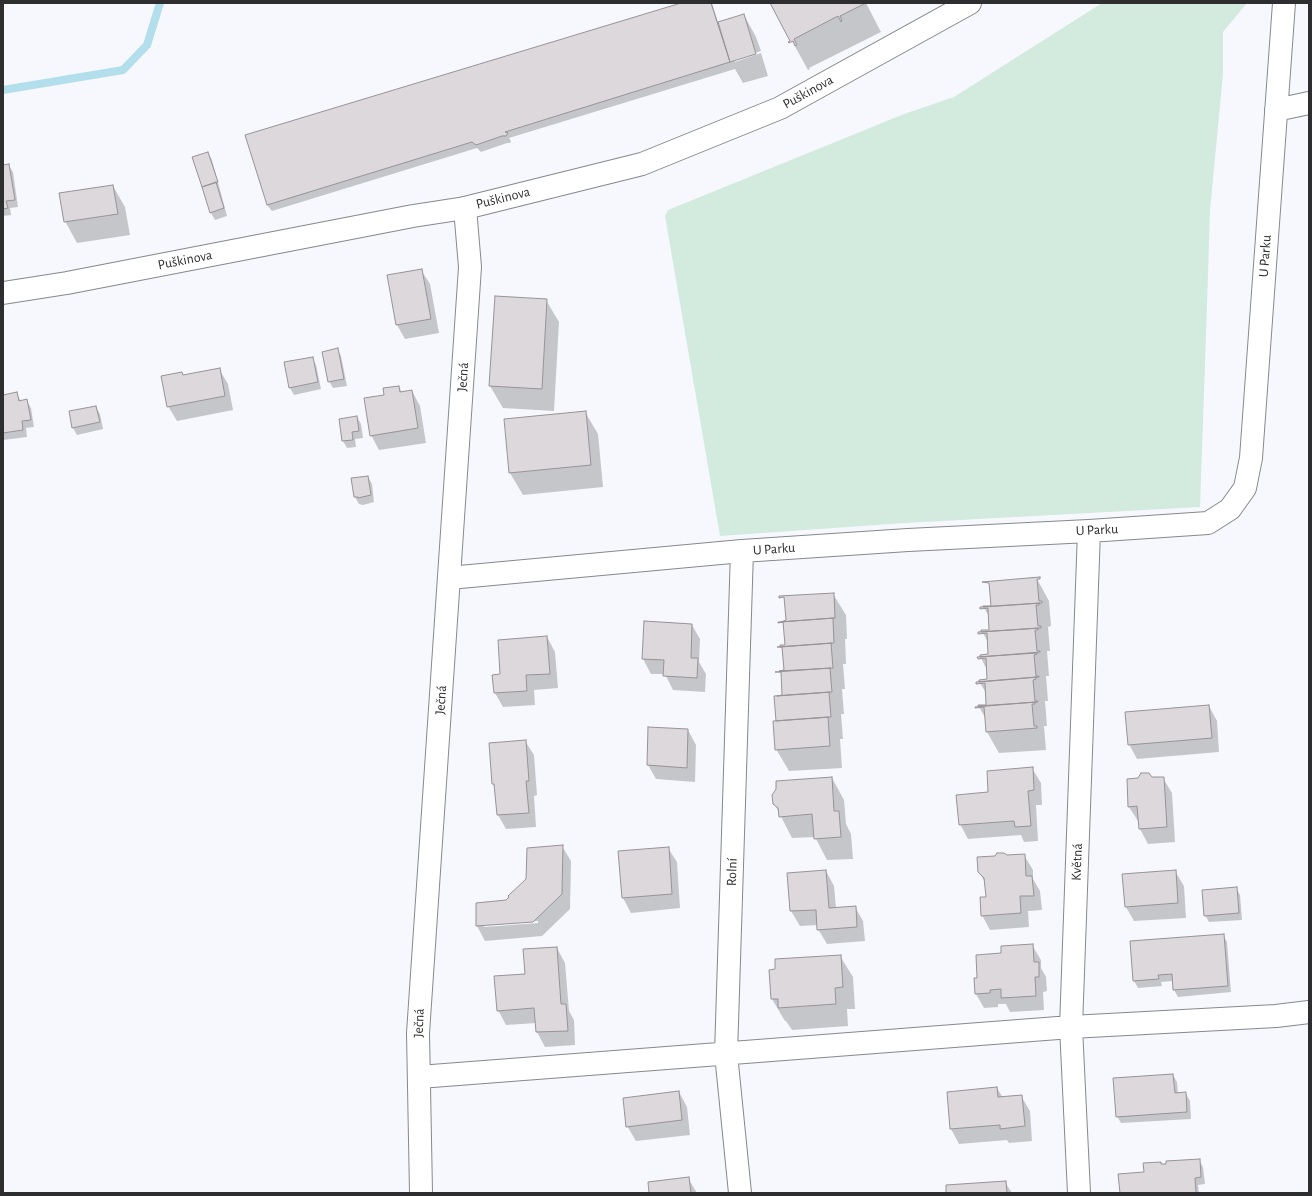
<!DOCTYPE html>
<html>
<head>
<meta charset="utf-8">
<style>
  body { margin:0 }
  #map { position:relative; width:1312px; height:1196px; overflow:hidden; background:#f7f8fd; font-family:"Alegreya Sans",sans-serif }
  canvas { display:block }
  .frame { position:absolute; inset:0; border:4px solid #2e2e30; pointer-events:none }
</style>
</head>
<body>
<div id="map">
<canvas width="1312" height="1196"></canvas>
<div class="frame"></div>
</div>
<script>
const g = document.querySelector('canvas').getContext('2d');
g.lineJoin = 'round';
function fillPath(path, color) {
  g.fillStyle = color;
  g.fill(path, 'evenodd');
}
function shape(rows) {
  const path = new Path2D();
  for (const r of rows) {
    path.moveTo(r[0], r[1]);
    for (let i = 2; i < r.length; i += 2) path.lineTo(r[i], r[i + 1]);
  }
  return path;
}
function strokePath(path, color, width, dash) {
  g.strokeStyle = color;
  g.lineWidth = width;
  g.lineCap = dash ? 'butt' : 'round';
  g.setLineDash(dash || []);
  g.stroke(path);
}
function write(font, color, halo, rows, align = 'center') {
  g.font = font + ' "Alegreya Sans",sans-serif';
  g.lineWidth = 3;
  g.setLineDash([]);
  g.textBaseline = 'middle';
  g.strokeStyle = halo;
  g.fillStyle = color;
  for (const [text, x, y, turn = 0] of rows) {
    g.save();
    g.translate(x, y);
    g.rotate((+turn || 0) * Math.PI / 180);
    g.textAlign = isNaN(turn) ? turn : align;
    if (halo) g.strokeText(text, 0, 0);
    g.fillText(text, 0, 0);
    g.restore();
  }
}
const green = shape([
  [1102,3,1247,3,1223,32,1223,74,1210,211,1206,336,1200,507,905,523,720,536,665,216,668,210,904,114,954,97]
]);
const shadow = shape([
  [685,3,712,3,718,22,744,15,756,37,761,51,735,60,735,62,761,53,768,76,743,83,735,69,509,138,511,141,510,143,507,143,481,152,477,148,272,211,267,205],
  [771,3,866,3,881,32,809,68,810,69,808,70],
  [208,153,212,160,227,216,215,220,211,213],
  [8,165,13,172,18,207,10,208,11,215,3,216,3,166],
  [113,186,125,207,130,235,77,243,65,221],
  [421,270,430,284,439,333,405,339,397,325],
  [546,300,559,322,554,411,503,408,490,386],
  [337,349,341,356,347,386,333,388,329,381],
  [312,358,316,365,321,389,294,395,290,388,285,363],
  [219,369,228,384,233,410,177,421,168,406,182,373,184,376],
  [399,387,402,393,412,391,420,406,426,443,379,450,371,435,385,395],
  [17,393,21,402,27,401,31,408,34,427,26,428,27,437,3,440,3,396],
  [96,407,100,414,103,429,77,435,73,428],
  [585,412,598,434,603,487,523,495,510,473,505,420],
  [357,417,361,424,363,438,355,439,356,447,347,448,343,441,340,420],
  [368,477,372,484,374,502,363,505,359,504,355,497,353,479],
  [1037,579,1049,601,1051,626,1048,627,1050,651,1047,651,1049,676,1046,676,1048,701,1045,701,1047,726,1044,726,1046,750,999,753,987,732,986,719,979,707,979,706,987,706,986,693,980,683,988,680,987,670,981,658,989,655,989,644,983,633,990,631,990,618,984,608,992,607],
  [833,594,846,615,847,639,845,639,846,664,843,664,845,689,842,689,844,714,841,714,843,739,840,739,842,768,789,771,776,749,777,722,783,696,782,676,780,671,785,671,783,652,781,646,786,646,784,626,782,622,787,621],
  [645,623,692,625,700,639,699,662,706,674,705,692,673,690,665,674,651,674,643,659],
  [547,637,555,652,558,688,534,690,535,705,503,707,495,693,501,675],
  [1209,706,1217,721,1219,752,1137,759,1129,744],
  [688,730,696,745,695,782,656,779,648,765],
  [525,741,534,755,537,795,534,796,536,827,506,829,498,815,496,789,493,784],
  [1032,768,1041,783,1042,805,1036,805,1038,841,1024,842,1021,835,968,839,960,824,989,793],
  [832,778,844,800,846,824,851,834,853,859,827,860,815,837,792,838,774,803,777,790],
  [1152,778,1163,778,1172,793,1175,842,1148,844,1140,829,1139,821,1138,821,1129,807],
  [562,846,571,861,570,909,542,936,485,941,477,926,477,904,506,901],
  [538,921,538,923,484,927,484,925],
  [668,848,677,862,680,908,631,913,623,898,619,852],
  [1024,855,1033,870,1033,879,1040,891,1042,910,1028,911,1029,927,990,930,982,915,987,898,986,884,979,872,1007,856],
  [826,871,834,886,836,908,855,907,863,921,865,941,827,944,818,929,818,925,800,926,791,911,789,874],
  [1175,871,1184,886,1186,918,1134,921,1126,907],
  [1236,888,1240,895,1242,920,1209,922,1205,915],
  [1223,935,1227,942,1231,992,1178,997,1174,990,1173,981,1161,982,1162,986,1138,988,1134,981],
  [1032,945,1041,960,1041,968,1046,977,1047,991,1043,992,1044,1010,1010,1012,1006,1004,998,1004,998,1007,984,1008,976,994,978,979,1002,954],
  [557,948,565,963,569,1011,574,1020,575,1045,545,1047,537,1032,536,1023,506,1025,498,1010,526,975],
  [840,956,853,977,855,1009,847,1009,848,1026,792,1030,786,1021,785,1021,772,999],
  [1173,1075,1177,1082,1178,1094,1186,1094,1190,1101,1191,1119,1121,1123,1117,1116],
  [997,1088,1003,1098,1021,1096,1030,1111,1032,1141,1009,1143,1007,1140,959,1144,951,1129,948,1092],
  [679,1092,687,1107,690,1135,636,1141,627,1126],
  [1199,1160,1203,1167,1205,1184,1198,1185,1199,1193,1121,1193,1145,1173,1162,1165],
  [688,1178,697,1193,650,1193],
  [1005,1182,1012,1193,947,1193]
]);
const stream = shape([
  [3,90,123,70,147,45,160,3]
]);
const building = shape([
  [681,3,711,3,730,62,505,132,508,133,506,136,502,136,476,145,472,142,267,205,245,135,681,3],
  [770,3,866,3,840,16,842,21,841,22,838,16,794,39,797,45,795,46,793,41,789,43,788,42,790,41,770,3],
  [744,14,756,54,730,62,718,22,744,14],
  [208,152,218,182,202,187,192,157,208,152],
  [9,164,15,200,6,201,8,208,3,209,3,165,9,164],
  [216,182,224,208,210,213,202,187,216,182],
  [113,185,118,214,64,222,59,193,113,185],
  [422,269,431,319,396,325,387,275,422,269],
  [495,296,547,299,542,389,489,386,495,296],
  [338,348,344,379,328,382,322,352,338,348],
  [313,357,318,382,289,388,284,362,313,357],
  [220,368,225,396,167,407,161,376,182,372,183,375,220,368],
  [399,386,400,392,412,390,418,428,370,436,364,398,384,395,383,388,399,386],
  [17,392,19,401,27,399,31,420,22,421,23,430,3,433,3,395,17,392],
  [96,406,100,422,72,428,69,411,96,406],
  [586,411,591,465,509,473,504,419,586,411],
  [357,416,359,431,352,432,353,440,342,441,339,419,357,416],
  [368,476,371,495,358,498,358,497,354,497,351,478,368,476],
  [1040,577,1040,579,1037,579,1039,601,1042,601,1042,603,983,607,983,606,991,606,989,583,982,582,1040,577],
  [834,593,835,618,781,622,786,620,784,597,779,598,779,596,834,593],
  [1039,603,1039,605,1036,605,1038,626,1041,626,1041,628,981,632,981,630,989,630,988,608,980,609,980,607,1039,603],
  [833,618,834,643,780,647,780,645,785,645,783,622,778,623,778,622,833,618],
  [644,621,692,624,691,658,698,658,697,678,663,676,664,660,642,659,644,621],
  [1038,628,1038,630,1035,630,1037,651,1040,651,1040,652,980,657,980,655,988,654,987,633,978,634,978,632,1038,628],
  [547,636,550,674,526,675,527,691,494,693,492,675,500,674,498,640,547,636],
  [831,643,833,668,779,671,784,670,782,647,777,647,831,643],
  [1037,653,1037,654,1034,655,1036,676,1039,676,1039,677,979,682,979,680,987,679,986,658,978,659,977,657,1037,653],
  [830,668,832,692,777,696,782,695,781,672,775,672,830,668],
  [1036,677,1036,679,1033,680,1035,701,1038,701,1038,702,978,706,978,705,986,705,985,683,976,684,976,682,1036,677],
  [829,692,831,717,776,721,774,696,829,692],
  [1035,702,1035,704,1032,704,1034,726,1037,726,1037,728,986,732,984,707,975,708,975,707,1035,702],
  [1209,705,1212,738,1128,745,1125,712,1209,705],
  [828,717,830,746,775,750,773,721,828,717],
  [648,727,688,729,687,768,647,765,648,727],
  [526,740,529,781,526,781,529,813,497,815,494,784,492,784,489,743,526,740],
  [1033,767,1034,790,1028,791,1031,826,1015,827,1014,821,959,825,956,795,988,792,987,771,1033,767],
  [1141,773,1149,773,1152,777,1164,777,1167,827,1139,829,1137,806,1128,807,1127,779,1138,778,1141,773],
  [832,777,834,811,839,811,841,837,814,839,812,814,779,817,778,808,773,804,772,795,776,789,776,781,832,777],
  [563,845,562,894,533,922,476,926,476,903,506,900,509,897,508,896,526,879,527,848,563,845],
  [669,847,672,894,622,898,618,851,669,847],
  [997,853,1004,853,1007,855,1025,854,1026,876,1032,876,1034,896,1020,896,1021,913,981,916,980,897,986,897,984,878,978,872,977,857,995,856,997,853],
  [826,870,829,908,856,906,857,927,817,930,816,910,790,911,787,873,826,870],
  [1176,870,1178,903,1125,907,1122,874,1176,870],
  [1237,887,1239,913,1204,916,1202,890,1237,887],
  [1224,934,1228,986,1173,990,1172,974,1158,975,1159,979,1133,981,1130,941,1224,934],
  [1033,944,1034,962,1039,962,1039,977,1035,977,1036,996,1001,998,1001,989,990,990,990,993,975,994,974,978,977,978,976,955,1001,953,1001,946,1033,944],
  [557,947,561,1004,566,1004,568,1031,536,1032,534,1008,497,1011,494,976,525,974,523,949,557,947],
  [841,955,843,987,835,988,836,1004,778,1008,778,999,771,999,769,970,775,969,775,959,841,955],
  [1173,1074,1175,1093,1186,1092,1187,1112,1116,1117,1113,1078,1173,1074],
  [997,1087,998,1097,1022,1095,1025,1126,1000,1129,1000,1125,950,1129,947,1092,997,1087],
  [679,1091,682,1120,626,1127,623,1098,679,1091],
  [1200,1159,1201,1177,1195,1178,1196,1193,1120,1193,1118,1174,1144,1172,1143,1163,1161,1162,1161,1164,1166,1164,1166,1161,1200,1159],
  [689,1177,691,1193,649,1193,648,1182,689,1177],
  [1006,1181,1007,1193,946,1193,946,1185,1006,1181]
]);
const street = shape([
  [1276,110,1309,103],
  [449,578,742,551,908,540,1089,531,1208,523,1230,509,1245,488,1251,458,1284,3],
  [419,1077,1071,1027,1276,1016,1309,1012],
  [421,1193,418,1033,470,267,465,208],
  [740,1193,726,1054,742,551],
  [1079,1193,1071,1027,1089,531]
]);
const primary = shape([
  [3,293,67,283,413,216,465,208,642,164,780,108,970,3]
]);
const streetNames = [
  ["Puškinova",808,92,-29],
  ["Puškinova",503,198,-14],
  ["U Parku",1265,256,-86],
  ["Puškinova",185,260,-11],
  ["Ječná",463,377,-86],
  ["U Parku",1097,530,-3],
  ["U Parku",774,549,-4],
  ["Ječná",441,700,-86],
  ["Květná",1077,862,-88],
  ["Rolní",732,872,-88],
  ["Ječná",419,1023,-88]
];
fillPath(green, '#d3eade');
fillPath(shadow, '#0003');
strokePath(stream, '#b3deeb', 8);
fillPath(building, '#dcd8db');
strokePath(building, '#979296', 1);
strokePath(street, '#87888d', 24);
strokePath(primary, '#87888d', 24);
strokePath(street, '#fff', 22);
strokePath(primary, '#fff', 22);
write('14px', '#2e2e30', '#fff', streetNames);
</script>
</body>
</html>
